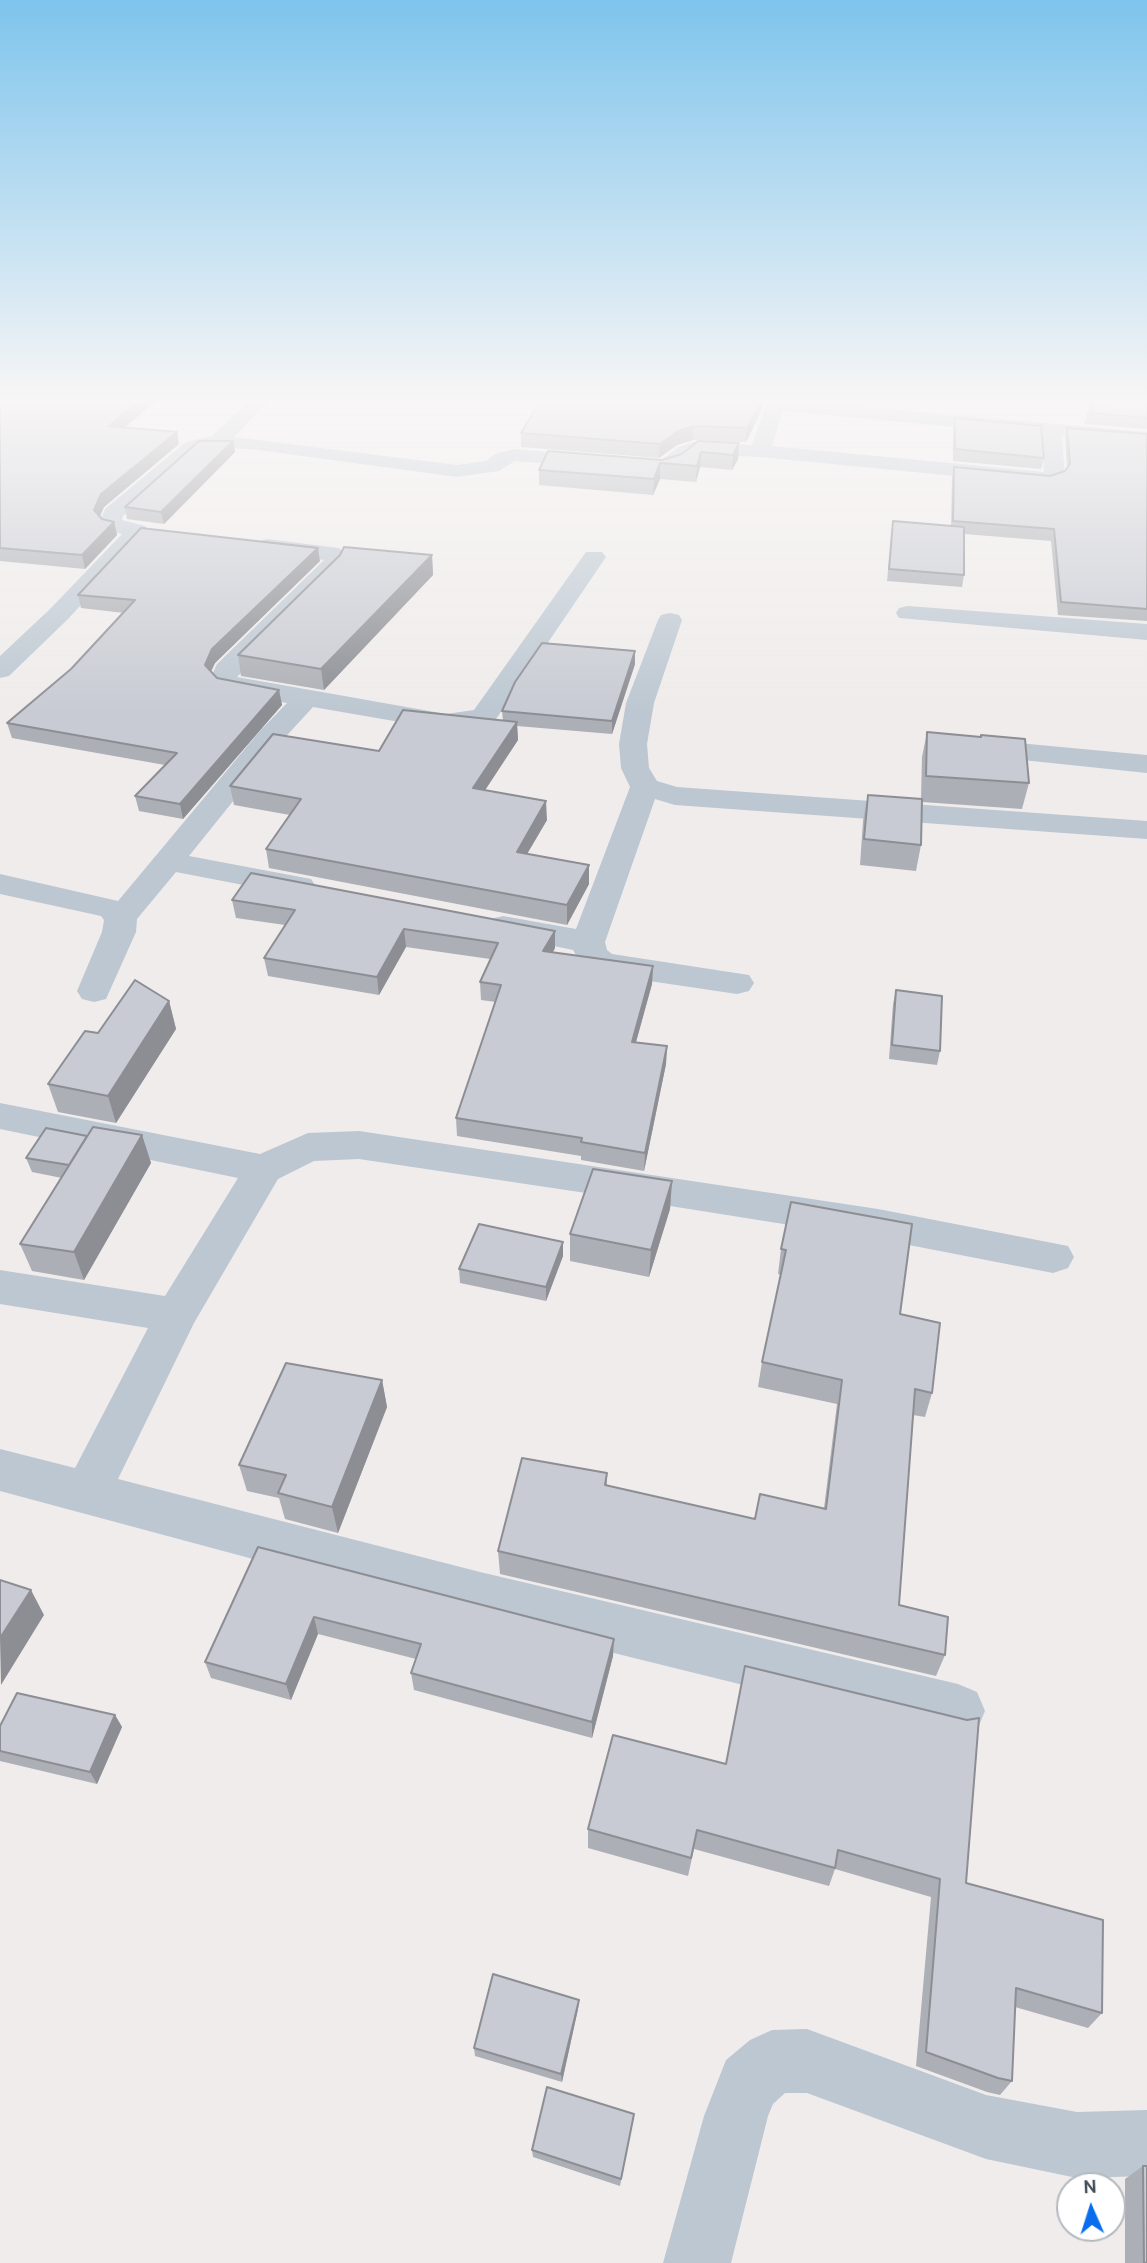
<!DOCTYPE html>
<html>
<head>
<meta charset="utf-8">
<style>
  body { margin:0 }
  #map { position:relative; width:1147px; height:2263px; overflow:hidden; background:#f0ecec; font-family:Overpass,sans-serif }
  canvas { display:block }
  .north { position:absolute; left:1056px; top:2172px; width:70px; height:70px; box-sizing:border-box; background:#fff; border:2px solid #b4b9be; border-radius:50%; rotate:357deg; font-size:19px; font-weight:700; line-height:28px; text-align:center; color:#43505c }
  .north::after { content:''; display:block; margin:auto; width:24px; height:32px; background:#096eed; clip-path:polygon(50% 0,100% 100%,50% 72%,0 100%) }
</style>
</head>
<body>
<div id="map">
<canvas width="1147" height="2263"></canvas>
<div class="north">N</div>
</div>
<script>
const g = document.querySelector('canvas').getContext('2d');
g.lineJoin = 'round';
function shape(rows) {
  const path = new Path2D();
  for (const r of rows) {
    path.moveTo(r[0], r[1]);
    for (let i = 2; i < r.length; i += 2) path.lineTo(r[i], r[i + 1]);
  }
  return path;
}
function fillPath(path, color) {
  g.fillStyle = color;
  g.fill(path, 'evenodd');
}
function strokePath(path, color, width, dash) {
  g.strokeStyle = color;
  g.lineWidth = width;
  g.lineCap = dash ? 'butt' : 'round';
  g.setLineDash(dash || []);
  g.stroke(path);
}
const street = shape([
  [254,396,274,396,234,437,457,465,486,461,495,454,515,449,660,461,679,447,694,442,752,445,766,405,776,399,1147,432,1147,444,1062,436,1065,476,1061,480,1047,485,760,457,696,454,680,467,662,473,515,461,499,471,457,477,251,449,206,448,123,516,122,520,145,526,148,531,145,536,68,619,9,676,0,678,0,656,50,609,122,534,106,530,99,521,106,508,186,442,212,436,254,396],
  [783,411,1041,435,1044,472,772,446,783,411],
  [267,539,339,548,348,557,348,562,237,677,446,714,474,710,586,552,602,552,606,557,494,722,467,729,446,730,313,707,279,744,189,856,311,879,316,886,311,893,300,896,176,872,137,919,136,932,106,999,94,1002,82,999,77,991,102,932,104,920,101,916,0,894,0,874,118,901,259,732,287,703,222,691,210,679,217,664,324,560,259,551,256,546,259,541,267,539],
  [908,606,1147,624,1147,640,899,618,896,613,899,608,908,606],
  [670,613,679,615,682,620,654,703,647,744,649,768,657,781,677,787,1147,821,1147,839,675,805,655,799,605,942,607,950,612,954,749,975,754,983,749,991,737,994,602,974,590,971,580,962,573,950,491,933,486,926,491,919,503,916,576,929,630,787,621,768,619,744,626,703,658,620,661,615,670,613],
  [975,739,1147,755,1147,773,965,754,961,748,965,742,975,739],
  [0,1103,260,1154,308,1133,359,1131,878,1209,1068,1246,1074,1257,1068,1268,1053,1273,878,1239,626,1199,359,1159,314,1161,278,1179,194,1323,118,1479,480,1572,958,1684,977,1692,985,1711,977,1730,958,1738,480,1620,0,1491,0,1449,75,1468,148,1328,0,1304,0,1270,165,1296,238,1178,0,1129,0,1103],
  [807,2029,986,2095,1077,2112,1147,2110,1147,2176,1077,2178,986,2159,807,2093,785,2093,773,2104,768,2116,731,2263,663,2263,704,2116,726,2060,750,2040,772,2030,807,2029]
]);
const wall = shape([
  [0,396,162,396,124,428,179,444,104,507,100,516,102,519,114,522,117,535,85,569,0,561],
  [1090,399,1147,402,1147,429,1084,424,1087,413,1088,412,1088,410],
  [761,411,746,442,693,440,677,445,659,458,521,447,521,433],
  [955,418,1044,458,1041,469,953,461,953,429],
  [1067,428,1147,434,1147,621,1058,615,1051,541,964,534,964,575,962,587,887,581,893,521,951,526,952,478,954,467,1050,476,1065,471,1067,468,1065,439],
  [233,441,235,452,164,524,127,519,125,507],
  [739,443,738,459,732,470,700,467,696,482,660,479,653,495,539,485,539,470,662,460],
  [432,555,433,575,324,690,241,676,238,655],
  [320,561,215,663,211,672,217,678,279,690,282,705,183,819,139,811,135,796,165,765,12,738,7,723,71,669,124,613,81,608,78,595],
  [635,664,612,734,517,726,518,740,485,790,547,820,527,854,589,884,567,925,269,868,266,849,290,815,234,805,230,786,379,751,503,721,502,711],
  [927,732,1029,783,1022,809,922,802,921,845,916,871,860,865,863,821,868,795,921,799,922,757],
  [232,900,555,948,552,953,653,966,652,984,636,1042,667,1046,666,1064,644,1171,581,1160,581,1156,457,1136,456,1118,496,1002,481,1000,480,982,490,959,406,947,379,995,268,976,264,958,285,925,236,918],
  [896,990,940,1051,937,1065,889,1059,893,1004],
  [169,1001,176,1029,116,1123,58,1112,48,1084,98,1033],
  [142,1135,151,1163,84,1280,32,1271,20,1244,62,1178,32,1172,26,1158,87,1136],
  [672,1181,670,1209,649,1277,570,1261,570,1234],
  [791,1202,900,1314,932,1393,925,1417,913,1415,899,1605,945,1655,936,1676,500,1574,498,1551,607,1473,607,1486,755,1519,824,1508,837,1404,758,1387,762,1362,781,1275,778,1274,781,1249],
  [563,1256,546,1301,460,1283,459,1269],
  [382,1380,387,1407,338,1533,285,1519,279,1498,247,1491,239,1465],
  [258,1547,613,1656,592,1738,414,1690,411,1673,416,1659,318,1634,291,1700,211,1678,205,1662],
  [115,1715,122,1727,97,1784,0,1761,0,1726],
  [613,1735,966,1883,1102,2013,1088,2028,1015,2007,1012,2081,1000,2095,987,2092,916,2066,931,1897,835,1869,829,1886,694,1849,688,1876,588,1848,588,1829],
  [579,2000,578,2009,562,2082,475,2056,474,2048],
  [634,2114,620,2186,533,2157,532,2150],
  [1143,2166,1147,2263,1125,2263,1125,2179]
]);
const shadedWall = shape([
  [145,396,162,396,111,439,109,426],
  [763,398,761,411,746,442,747,428],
  [694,426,693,440,677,445,659,458,660,444,678,431],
  [177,432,179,444,104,507,97,523,94,510,101,494],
  [233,441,235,452,164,524,161,512],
  [739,443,738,459,732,470,733,455],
  [701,452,700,467,696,482,697,466],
  [660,463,660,479,653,495,654,479],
  [114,522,117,535,85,569,82,555],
  [318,548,320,561,215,663,207,679,205,665,212,649],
  [432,555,433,575,324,690,321,669],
  [635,651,635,664,612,734,612,721],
  [279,690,282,705,183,819,180,804],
  [517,722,518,740,474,807,473,788],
  [546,801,547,820,517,871,517,852],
  [589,865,589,884,567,925,567,905],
  [404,929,406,947,379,995,377,977],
  [555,931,555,948,544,969,543,951],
  [653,966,652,984,631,1060,632,1042],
  [169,1001,176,1029,116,1123,108,1096],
  [667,1046,666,1064,644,1171,645,1153],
  [142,1135,151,1163,84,1280,74,1252],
  [672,1181,670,1209,649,1277,651,1250],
  [563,1242,563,1256,546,1301,546,1287],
  [382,1380,387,1407,338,1533,332,1507],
  [31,1590,44,1615,1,1685,0,1638],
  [314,1617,318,1634,291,1700,286,1684],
  [614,1639,613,1656,592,1738,592,1722],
  [115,1715,122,1727,97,1784,90,1772],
  [579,2000,578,2009,562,2082,561,2074]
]);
const building = shape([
  [0,396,145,396,109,426,177,432,101,494,94,510,102,519,114,522,82,555,0,548,0,396],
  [543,396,753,396,763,398,747,428,694,426,678,431,660,444,521,433,543,396],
  [1090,399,1147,402,1147,418,1087,413,1093,412,1090,399],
  [955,418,1041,426,1044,458,955,449,955,418],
  [1067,428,1147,434,1147,609,1061,602,1054,529,953,521,954,467,1050,476,1065,471,1070,464,1067,428],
  [199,441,233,441,161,512,125,507,199,441],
  [698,441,739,443,733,455,701,452,697,466,660,463,654,479,539,470,548,451,662,460,682,454,698,441],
  [893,521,964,527,964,575,889,569,893,521],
  [141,528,318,548,212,649,205,665,217,678,279,690,180,804,135,796,177,753,7,723,71,669,135,600,78,595,141,528],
  [344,547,432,555,321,669,238,655,340,555,344,547],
  [542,643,635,651,612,721,502,711,515,682,542,643],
  [403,710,517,722,473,788,546,801,517,852,589,865,567,905,266,849,301,799,230,786,273,734,379,751,403,710],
  [927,732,981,737,981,735,1025,739,1029,783,926,776,927,732],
  [868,795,922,799,921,845,864,839,868,795],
  [251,873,555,931,543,951,653,966,632,1042,667,1046,645,1153,581,1142,582,1138,456,1118,501,985,480,982,498,943,404,929,377,977,264,958,295,910,232,900,251,873],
  [135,980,169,1001,108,1096,48,1084,85,1031,98,1033,135,980],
  [896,990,942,996,940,1051,892,1045,896,990],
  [93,1127,142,1135,74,1252,20,1244,93,1127],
  [46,1128,87,1136,69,1165,26,1158,46,1128],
  [593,1169,672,1181,651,1250,570,1234,593,1169],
  [791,1202,912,1224,900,1314,940,1323,932,1393,915,1389,899,1605,948,1617,945,1655,498,1551,522,1458,607,1473,605,1485,755,1519,760,1494,826,1509,842,1380,762,1362,786,1250,781,1249,791,1202],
  [479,1224,563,1242,546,1287,459,1269,479,1224],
  [286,1363,382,1380,332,1507,278,1493,286,1475,239,1465,286,1363],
  [258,1547,614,1639,592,1722,411,1673,421,1644,314,1617,286,1684,205,1662,258,1547],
  [0,1580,31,1590,0,1638,0,1580],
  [745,1666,967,1720,979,1718,966,1883,1103,1920,1102,2013,1016,1988,1012,2081,998,2078,926,2052,940,1879,838,1850,835,1868,697,1830,691,1858,588,1829,613,1735,726,1764,745,1666],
  [17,1693,115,1715,90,1772,0,1751,0,1726,17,1693],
  [493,1974,579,2000,561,2074,474,2048,493,1974],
  [547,2087,634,2114,621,2179,532,2150,547,2087],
  [1143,2166,1147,2166,1147,2263,1144,2263,1143,2166]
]);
fillPath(street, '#bcc7d1');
fillPath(wall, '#acafb5');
fillPath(shadedWall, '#8c8e94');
fillPath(building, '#c8cbd3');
strokePath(building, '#8c8e94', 2);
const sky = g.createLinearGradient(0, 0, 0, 713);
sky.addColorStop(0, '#7ec4ec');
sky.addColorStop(0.56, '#f8f6f6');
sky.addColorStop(1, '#f8f6f600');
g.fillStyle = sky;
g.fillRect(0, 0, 1147, 713);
</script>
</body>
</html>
